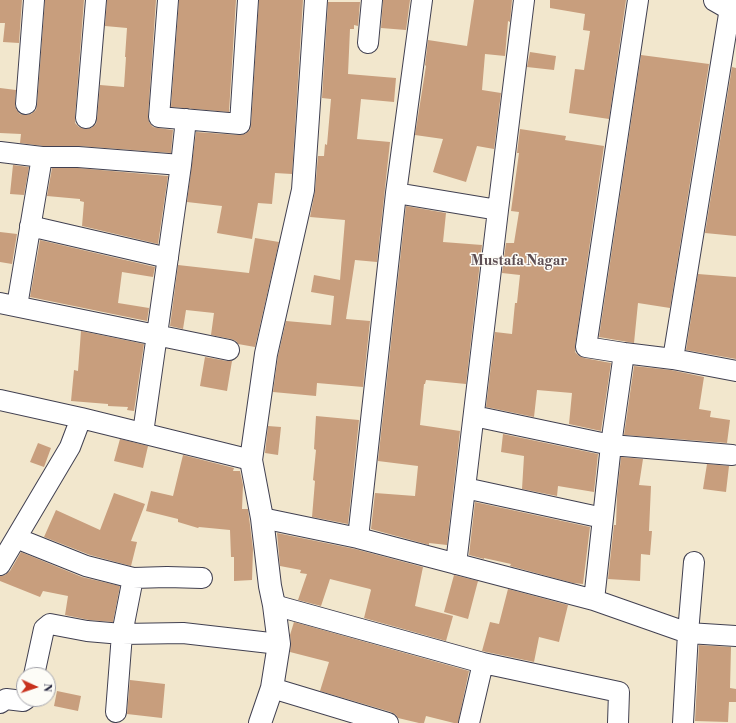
<!DOCTYPE html>
<html>
<head>
<meta charset="utf-8">
<style>
  body { margin:0 }
  #map { position:relative; width:736px; height:723px; overflow:hidden; background:#f2e7cd; font-family:"Libre Bodoni",serif }
  canvas { display:block }
  .north { position:absolute; left:16px; top:667px; width:40px; height:40px; box-sizing:border-box; background:#fdfcf7; border:1px solid #a5a5ac; border-radius:50%; rotate:93deg; font-size:11px; font-weight:700; line-height:16px; text-align:center; color:#22223b }
  .north::after { content:''; display:block; margin:auto; width:14px; height:18px; background:#c8321e; clip-path:polygon(50% 0,100% 100%,50% 72%,0 100%) }
</style>
</head>
<body>
<div id="map">
<canvas width="736" height="723"></canvas>
<div class="north">N</div>
</div>
<script>
const g = document.querySelector('canvas').getContext('2d');
g.lineJoin = 'round';
function fillPath(path, color) {
  g.fillStyle = color;
  g.fill(path, 'evenodd');
}
function shape(rows) {
  const path = new Path2D();
  for (const r of rows) {
    path.moveTo(r[0], r[1]);
    for (let i = 2; i < r.length; i += 2) path.lineTo(r[i], r[i + 1]);
  }
  return path;
}
function strokePath(path, color, width, dash) {
  g.strokeStyle = color;
  g.lineWidth = width;
  g.lineCap = dash ? 'butt' : 'round';
  g.setLineDash(dash || []);
  g.stroke(path);
}
function write(font, color, halo, rows, align = 'center') {
  g.font = font + ' "Libre Bodoni",serif';
  g.lineWidth = 3;
  g.setLineDash([]);
  g.textBaseline = 'middle';
  g.strokeStyle = halo;
  g.fillStyle = color;
  for (const [text, x, y, turn = 0] of rows) {
    g.save();
    g.translate(x, y);
    g.rotate((+turn || 0) * Math.PI / 180);
    g.textAlign = isNaN(turn) ? turn : align;
    if (halo) g.strokeText(text, 0, 0);
    g.fillText(text, 0, 0);
    g.restore();
  }
}
const building = shape([
  [0,0,22,0,19,43,3,42,5,23,0,23],
  [45,0,84,0,75,117,75,123,79,127,85,129,91,128,96,124,97,119,100,85,124,87,126,57,125,57,127,28,105,26,107,0,156,0,148,117,149,122,153,127,158,128,173,130,171,153,79,146,43,146,20,143,21,134,0,133,0,88,16,90,15,104,16,109,20,114,26,115,31,114,36,110,37,105],
  [179,0,236,0,229,112,171,107],
  [259,0,303,0,292,174,275,173,272,204,258,203,252,239,217,233,222,206,187,202,196,132,239,135,245,134,250,130,251,125],
  [383,0,410,0,406,30,381,28],
  [474,0,512,0,510,22,508,21,505,56,485,54,482,90,501,93,494,149,477,146,466,182,433,172,443,139,415,135,426,66,425,65,428,40,467,46],
  [550,0,626,0,609,119,569,113,575,69,584,70,590,31,583,30,585,14,550,8],
  [328,2,360,2,358,26,354,25,354,29,350,29,348,74,396,78,394,102,361,99,357,139,390,142,377,262,355,260,346,319,370,321,363,387,317,383,316,396,273,392,278,356,286,321,331,325,334,296,311,292,314,275,340,280,345,220,310,217,315,191,318,156,324,156,325,144,327,145,331,99,322,98],
  [530,52,556,56,554,70,527,67],
  [641,55,709,64,670,308,638,303,634,343,599,337],
  [732,67,736,68,736,236,705,233],
  [520,129,566,136,565,140,604,146,575,346,575,352,579,356,584,358,611,363,601,431,569,424,572,393,537,390,534,417,486,407,495,332,512,334,515,303,517,303,520,275,502,273,506,243,514,243,519,212,511,211,519,153,517,153],
  [13,165,29,167,24,195,10,194],
  [52,168,78,168,168,176,158,244,82,226,84,202,80,201,80,199,47,196],
  [406,206,446,213,443,242,482,245,466,384,426,380,425,384,424,384,420,425,460,431,447,545,429,543,429,545,371,529,375,493,415,496,418,466,378,461],
  [0,232,17,234,12,264,0,262],
  [255,238,279,242,255,347,238,344,236,341,231,339,211,335,214,313,186,310,183,329,170,326,178,265,249,273],
  [40,240,155,267,153,277,122,272,118,303,149,308,147,321,30,297],
  [698,274,736,277,736,359,686,350],
  [81,331,144,344,134,411,127,410,128,407,108,406,108,404,71,401,74,370,78,371],
  [205,357,227,361,232,361,227,391,200,386],
  [634,366,671,370,704,377,699,409,711,411,710,417,730,420,727,443,624,435],
  [316,416,359,420,348,524,312,517,315,481,313,480,316,450,314,449],
  [268,426,281,427,278,455,265,453],
  [503,434,598,454,594,492,558,486,557,496,522,489,524,456,501,452],
  [120,439,148,446,143,468,114,461],
  [38,443,51,448,44,467,30,462],
  [183,455,234,468,233,471,240,471,243,485,242,509,248,509,253,549,252,580,234,581,234,557,231,557,230,530,199,527,198,528,178,522,178,519,146,511,151,491,173,496],
  [621,457,643,459,639,485,651,486,649,531,652,531,650,555,641,554,640,581,608,579,614,525,616,525,617,495],
  [707,464,729,466,726,492,703,489],
  [114,493,145,504,131,541,137,542,131,566,90,555,44,537,56,510,100,530],
  [475,502,590,527,583,584,573,583,510,566,511,564,484,558,484,559,469,555],
  [277,533,355,549,423,567,415,606,453,616,446,641,364,618,371,590,370,589,330,579,321,606,298,600,307,574,300,573,301,570,280,566],
  [21,552,82,577,120,586,113,622,89,620,65,615,68,596,43,591,40,597,0,581,0,576,5,575,10,571],
  [454,575,478,581,468,619,444,612],
  [508,589,568,605,559,642,539,637,534,662,482,651,490,622,499,624],
  [294,622,469,671,458,723,454,723,426,716,424,723,419,723,398,718,396,715,391,712,320,691,329,662,290,652,291,643,290,635],
  [699,645,731,647,730,688,736,689,736,702,729,702,728,722,695,721],
  [130,680,165,684,162,718,127,714],
  [57,691,81,696,78,711,54,706]
]);
const street = shape([
  [168,0,159,117,240,124,248,0],
  [368,43,372,0],
  [26,104,34,0],
  [86,118,96,0],
  [0,152,42,157,78,157,181,165],
  [396,193,498,210],
  [30,226,168,258],
  [0,303,229,350],
  [17,306,42,157],
  [624,353,673,359,736,371],
  [673,359,730,8],
  [0,400,81,418,251,460],
  [474,416,611,445,732,455],
  [143,433,181,165,186,119],
  [465,488,603,518],
  [262,518,358,538,594,600,688,633,683,723],
  [16,538,86,566,133,578,167,577,202,578],
  [358,538,396,193,422,0],
  [694,562,688,633,736,636],
  [456,564,498,210,524,0],
  [0,565,70,447,81,418],
  [594,600,611,445,624,353,586,347,638,0],
  [274,605,483,663,619,692,618,723],
  [34,675,44,629,50,624,87,631,122,634,183,633,279,644],
  [272,688,388,723],
  [0,703,6,699,23,701,26,699],
  [116,712,122,634,133,578],
  [469,723,483,663]
]);
const secondary = shape([
  [715,0,736,12],
  [260,723,272,688,279,644,274,605,270,586,262,518,251,460,266,354,303,190,316,0]
]);
const neighbourhoodNames = [
  ["Mustafa Nagar",519,262]
];
fillPath(building, '#c89e7d');
strokePath(street, '#414051', 22);
strokePath(secondary, '#414051', 24);
strokePath(street, '#fff', 20);
strokePath(secondary, '#fff', 22);
write('bold 14px', '#5c4d52', '#fdfcf7', neighbourhoodNames);
</script>
</body>
</html>
